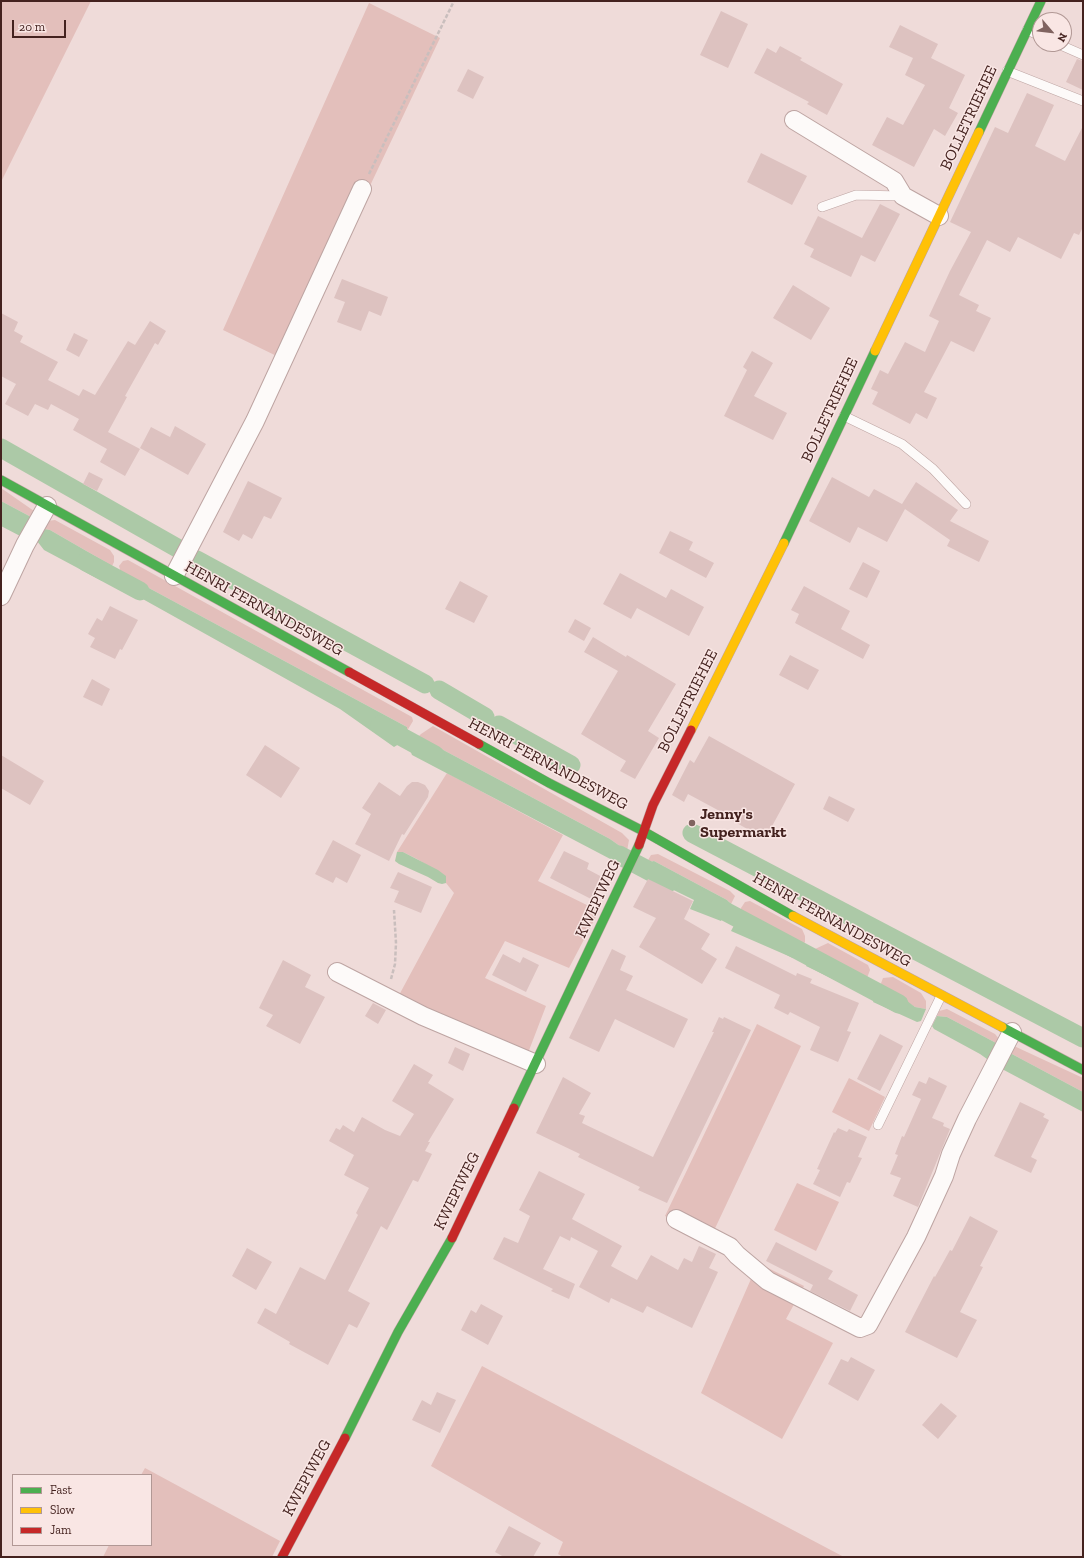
<!DOCTYPE html>
<html>
<head>
<meta charset="utf-8">
<style>
  body { margin:0 }
  #map { position:relative; width:1084px; height:1558px; overflow:hidden; background:#efdbd9; font-family:"Zilla Slab",serif }
  canvas { display:block }
  .frame { position:absolute; inset:0; border:2px solid #44221f; pointer-events:none }
  .legend { position:absolute; left:12px; top:1474px; width:140px; height:72px; box-sizing:border-box; background:#f9e6e4; border:1px solid #b19895; margin:0; padding:5px 7px; list-style:none; font-size:12px; color:#44221f }
  .legend li { display:flex; align-items:center; gap:8px; height:20px }
  .legend b { width:20px; border:1px solid #b19895 }
  .north { position:absolute; left:1032px; top:12px; width:40px; height:40px; box-sizing:border-box; background:#f9e6e4; border:1px solid #b19895; border-radius:50%; rotate:118deg; font-size:11px; font-weight:700; line-height:16px; text-align:center; color:#44221f }
  .north::after { content:''; display:block; margin:auto; width:14px; height:18px; background:#806360; clip-path:polygon(50% 0,100% 100%,50% 72%,0 100%) }
  .scale { position:absolute; left:12px; top:20px; width:54px; height:18px; box-sizing:border-box; border:2px solid #44221f; border-top:0; padding-left:5px; font-size:12px; line-height:14px; white-space:nowrap; color:#44221f; -webkit-text-stroke:3px #f9e6e4; paint-order:stroke }
</style>
</head>
<body>
<div id="map">
<canvas width="1084" height="1558"></canvas>
<div class="frame"></div>
<ul class="legend">
<li><b style="height:5px;background:#4caf50"></b>Fast</li>
<li><b style="height:5px;background:#ffc107"></b>Slow</li>
<li><b style="height:5px;background:#c62828"></b>Jam</li>
</ul>
<div class="north">N</div>
<div class="scale">20 m</div>
</div>
<script>
const g = document.querySelector('canvas').getContext('2d');
g.lineJoin = 'round';
function fillPath(path, color) {
  g.fillStyle = color;
  g.fill(path, 'evenodd');
}
function shape(rows) {
  const path = new Path2D();
  for (const r of rows) {
    path.moveTo(r[0], r[1]);
    for (let i = 2; i < r.length; i += 2) path.lineTo(r[i], r[i + 1]);
  }
  return path;
}
function strokePath(path, color, width, dash) {
  g.strokeStyle = color;
  g.lineWidth = width;
  g.lineCap = dash ? 'butt' : 'round';
  g.setLineDash(dash || []);
  g.stroke(path);
}
function write(font, color, halo, rows, align = 'center') {
  g.font = font + ' "Zilla Slab",serif';
  g.lineWidth = 3;
  g.setLineDash([]);
  g.textBaseline = 'middle';
  g.strokeStyle = halo;
  g.fillStyle = color;
  for (const [text, x, y, turn = 0] of rows) {
    g.save();
    g.translate(x, y);
    g.rotate((+turn || 0) * Math.PI / 180);
    g.textAlign = isNaN(turn) ? turn : align;
    if (halo) g.strokeText(text, 0, 0);
    g.fillText(text, 0, 0);
    g.restore();
  }
}
const green = shape([
  [1,1,91,1,1,182],
  [369,3,440,38,287,361,223,330],
  [1,488,34,511,33,518,1,501],
  [55,520,110,550,114,556,114,562,110,570,109,564,50,530,44,529,48,521],
  [128,560,412,717,413,721,407,731,407,727,121,573,119,566,123,561],
  [433,726,622,833,629,840,627,851,610,839,419,737,417,738,421,734],
  [447,773,563,835,538,881,599,911,569,968,505,941,485,978,546,1006,528,1053,398,997,454,893,446,883,445,876,417,859,403,852,397,852],
  [658,854,730,891,735,896,731,904,727,900,654,861,647,862,651,855],
  [750,901,802,929,805,936,805,942,802,946,741,912,741,908,745,902],
  [828,943,868,965,870,970,867,978,865,979,815,949],
  [893,977,921,993,926,1001,926,1009,915,1007,880,986,883,978],
  [947,1009,995,1034,999,1039,998,1044,947,1017,937,1016,939,1011],
  [757,1024,801,1046,710,1239,665,1216],
  [1014,1046,1083,1078,1083,1092,1010,1053],
  [849,1078,885,1097,869,1131,832,1112],
  [797,1183,839,1202,816,1251,774,1230],
  [758,1263,804,1286,786,1319,833,1343,782,1439,701,1393],
  [482,1366,844,1557,563,1557,558,1554,563,1542,431,1466],
  [145,1468,280,1541,272,1557,103,1557,109,1545,151,1545,151,1475,141,1475]
]);
const water = shape([
  [1,501,33,518,22,537,1,526],
  [44,529,50,530,109,564,110,570,106,577,102,581,44,550,37,541],
  [121,573,407,727,407,731,399,744,394,747,340,709,114,583],
  [419,737,610,839,627,851,621,863,616,862,412,755,410,750,417,738],
  [397,852,403,852,438,870,446,876,446,883,442,884,438,883,428,877,399,864,395,861],
  [654,861,727,900,731,904,721,921,690,909,694,900,643,875,650,862],
  [741,912,802,944,802,946,797,957,793,958,731,931],
  [815,949,864,979,867,978,869,980,862,993,806,966],
  [880,986,895,992,915,1007,926,1009,921,1021,917,1022,873,1002],
  [937,1016,947,1017,998,1044,991,1058,987,1059,980,1054,934,1029,932,1026],
  [1010,1053,1083,1092,1083,1112,1002,1069]
]);
const canal = shape([
  [1,448,179,549],
  [197,560,425,684],
  [86,562,140,591],
  [439,690,485,717],
  [380,725,435,755],
  [499,725,571,765],
  [692,833,1083,1038],
  [619,855,670,882],
  [704,900,899,1004]
]);
const building = shape([
  [721,11,748,24,728,68,700,55],
  [900,25,938,44,931,58,965,75,949,108,958,113,945,136,934,129,914,167,872,145,887,117,903,125,925,85,905,75,913,58,889,47],
  [780,46,802,58,800,60,843,84,827,115,807,104,809,102,754,73,767,48,776,53],
  [1077,59,1083,61,1083,90,1066,82],
  [468,69,484,77,473,99,457,91],
  [1027,93,1054,105,1035,146,1065,161,1083,126,1083,227,1079,235,1074,233,1061,259,1018,237,1010,252,987,240,959,295,979,305,976,311,991,318,974,352,951,341,924,392,937,398,927,419,916,413,910,424,872,404,878,392,871,389,880,370,888,374,905,342,925,352,939,321,929,316,950,271,971,232,950,222,995,127,1008,133],
  [761,153,807,176,792,205,747,182],
  [880,204,900,214,875,262,861,255,851,277,810,257,814,249,804,244,818,216,862,238],
  [342,279,388,297,381,316,369,311,361,331,337,322,345,302,334,298],
  [793,285,830,308,811,340,773,318],
  [1,313,18,322,14,331,23,336,20,342,58,362,48,380,79,396,83,389,95,395,128,341,135,345,150,321,166,331,158,345,155,343,125,396,127,397,108,432,140,449,125,476,100,462,107,449,73,430,79,419,51,404,48,410,35,404,28,416,5,404,16,384,1,376],
  [74,333,88,340,79,357,66,350],
  [752,351,773,363,754,396,787,413,773,440,724,416,747,370,743,367],
  [175,426,206,444,188,475,140,448,151,427,170,437],
  [89,472,103,479,97,491,83,484],
  [832,477,869,497,874,489,902,504,916,482,958,510,950,521,989,541,979,562,947,546,950,540,905,509,887,542,858,527,850,543,809,521],
  [248,481,282,498,271,519,264,516,252,539,243,534,239,541,223,532],
  [670,531,693,542,689,550,714,563,706,578,659,553],
  [863,562,880,571,867,598,849,589],
  [620,573,666,598,671,589,704,607,689,636,637,608,631,619,603,604],
  [460,581,488,596,474,623,445,609],
  [804,586,850,611,841,629,870,645,863,659,795,623,799,614,791,610],
  [110,606,138,620,122,650,120,649,115,659,90,647,95,638,88,634,97,618,102,621],
  [575,619,591,628,584,641,568,632],
  [593,637,626,657,627,655,676,684,648,731,659,738,635,779,620,771,626,761,581,734,618,671,584,652],
  [790,655,819,670,808,690,779,675],
  [92,679,110,689,102,706,83,697],
  [709,736,795,784,765,839,726,817,727,815,688,794,684,802,672,795,690,760,694,763],
  [265,745,300,768,281,798,246,775],
  [1,755,44,781,30,805,1,788],
  [379,782,400,796,407,786,412,782,418,782,425,785,429,791,428,797,404,835,402,834,389,861,355,844,371,814,362,808],
  [829,796,855,809,848,822,823,809],
  [333,840,361,855,347,883,336,877,333,883,315,874],
  [564,851,589,863,587,869,604,878,593,900,550,878],
  [398,872,432,887,421,913,394,902,399,891,390,888],
  [648,879,693,901,684,919,710,934,701,949,717,959,702,984,639,947,656,918,633,907],
  [736,946,796,976,797,973,812,979,810,983,859,1003,847,1031,851,1032,838,1062,810,1050,820,1027,790,1012,788,1015,774,1008,780,995,725,968],
  [612,949,626,956,620,970,633,976,626,990,688,1019,674,1048,615,1019,599,1052,569,1038],
  [503,954,520,963,523,957,539,965,526,992,492,975],
  [283,960,311,975,305,987,325,997,300,1044,266,1026,273,1015,259,1008],
  [373,1003,386,1010,378,1024,365,1016],
  [719,1017,723,1019,724,1017,751,1030,667,1203,638,1190,640,1187,578,1157,580,1154,536,1133,563,1077,591,1093,579,1114,585,1116,582,1123,653,1157,714,1032,712,1032],
  [880,1034,903,1046,880,1091,857,1079],
  [455,1047,470,1054,463,1071,448,1063],
  [414,1064,433,1075,428,1083,454,1099,428,1142,430,1142,425,1151,432,1154,418,1182,413,1180,387,1230,381,1226,348,1291,370,1303,357,1328,349,1324,328,1365,289,1344,290,1342,257,1323,265,1308,276,1314,300,1267,325,1280,358,1215,356,1213,369,1188,344,1175,354,1155,329,1141,336,1128,340,1130,343,1125,354,1132,362,1117,385,1130,400,1136,414,1114,392,1101],
  [929,1077,947,1086,932,1118,944,1123,943,1126,950,1129,918,1207,893,1196,901,1178,890,1174,898,1155,895,1154,902,1136,904,1137,921,1099,912,1095,919,1081,926,1084],
  [1020,1102,1045,1114,1043,1117,1049,1120,1031,1157,1037,1160,1031,1173,994,1156],
  [838,1128,847,1132,849,1129,867,1137,858,1157,862,1158,850,1183,847,1182,840,1197,813,1184,820,1170,817,1169,834,1132,835,1133],
  [539,1171,585,1194,572,1219,622,1246,611,1266,637,1280,651,1255,678,1270,684,1258,692,1262,699,1246,716,1254,709,1268,718,1272,692,1328,647,1306,643,1313,611,1298,609,1303,579,1287,598,1251,571,1237,570,1241,560,1236,543,1269,575,1284,569,1299,551,1291,553,1289,493,1259,504,1237,518,1243,530,1216,519,1210],
  [970,1216,998,1231,980,1266,983,1267,960,1312,977,1320,957,1358,905,1332,934,1276,935,1277,950,1250,952,1251],
  [776,1242,833,1271,828,1279,858,1295,850,1311,810,1291,813,1285,766,1261],
  [247,1248,272,1262,256,1290,232,1276],
  [481,1304,503,1316,488,1345,461,1330,471,1310,476,1313],
  [851,1357,875,1370,858,1401,828,1384,841,1359,848,1362],
  [437,1392,456,1400,440,1433,412,1420,422,1400,431,1405],
  [941,1403,957,1416,938,1439,922,1425],
  [509,1526,541,1543,533,1557,504,1557,495,1552]
]);
const path = shape([
  [369,174,454,1],
  [391,979,395,964,396,943,394,910]
]);
const lane = shape([
  [1027,30,1040,36],
  [1058,44,1083,55],
  [1007,71,1083,101],
  [822,207,856,195,903,196],
  [844,416,902,444,933,469,966,504],
  [878,1125,941,996]
]);
const street = shape([
  [794,120,894,181,903,196,939,216],
  [174,576,255,421,362,189],
  [1,596,25,545,47,506],
  [337,972,423,1016,536,1064],
  [676,1219,730,1247,737,1255,768,1281,860,1328,868,1325,916,1237,944,1176,951,1154,967,1119,1012,1032]
]);
const fast = shape([
  [979,132,1041,1],
  [1,480,349,672],
  [784,543,875,351],
  [479,744,549,783,643,831,793,916],
  [1002,1027,1083,1070],
  [514,1108,639,845],
  [345,1438,398,1332,452,1238]
]);
const slow = shape([
  [875,351,979,132],
  [691,730,784,543],
  [793,916,1002,1027]
]);
const jam = shape([
  [349,672,479,744],
  [639,845,653,805,691,730],
  [452,1238,514,1108],
  [282,1557,345,1438]
]);
const markers = [
  [692,823,4,"#806360"]
];
const streetNames = [
  ["BOLLETRIEHEE",969,118,-65],
  ["BOLLETRIEHEE",830,410,-65],
  ["HENRI FERNANDESWEG",264,609,29],
  ["BOLLETRIEHEE",688,701,-63],
  ["HENRI FERNANDESWEG",548,764,28],
  ["KWEPIWEG",598,899,-65],
  ["HENRI FERNANDESWEG",832,920,29],
  ["KWEPIWEG",457,1191,-64],
  ["KWEPIWEG",307,1478,-62]
];
const poiNames = [
  ["Jenny's",700,814],
  ["Supermarkt",700,832]
];
fillPath(green, '#e3bfbb');
fillPath(water, '#acc9a7');
strokePath(canal, '#acc9a7', 19);
fillPath(building, '#ddc2c0');
strokePath(lane, '#bda4a2', 10);
strokePath(street, '#bda4a2', 20);
strokePath(fast, '#bda4a2', 10);
strokePath(slow, '#bda4a2', 10);
strokePath(jam, '#bda4a2', 10);
strokePath(path, '#c9bebd', 2.5, [4, 2]);
strokePath(lane, '#fdfaf9', 9);
strokePath(street, '#fdfaf9', 18);
strokePath(fast, '#4caf50', 9);
strokePath(slow, '#ffc107', 9);
strokePath(jam, '#c62828', 9);
for (const [x, y, r, color] of markers) {
  const dot = new Path2D();
  dot.arc(x, y, r, 0, 2 * Math.PI);
  g.fillStyle = color;
  g.fill(dot);
  strokePath(dot, '#f9e6e4', 1.5);
}
write('16px', '#44221f', '#f9e6e4', streetNames);
write('bold 16px', '#44221f', '#f9e6e4', poiNames, 'left');
</script>
</body>
</html>
